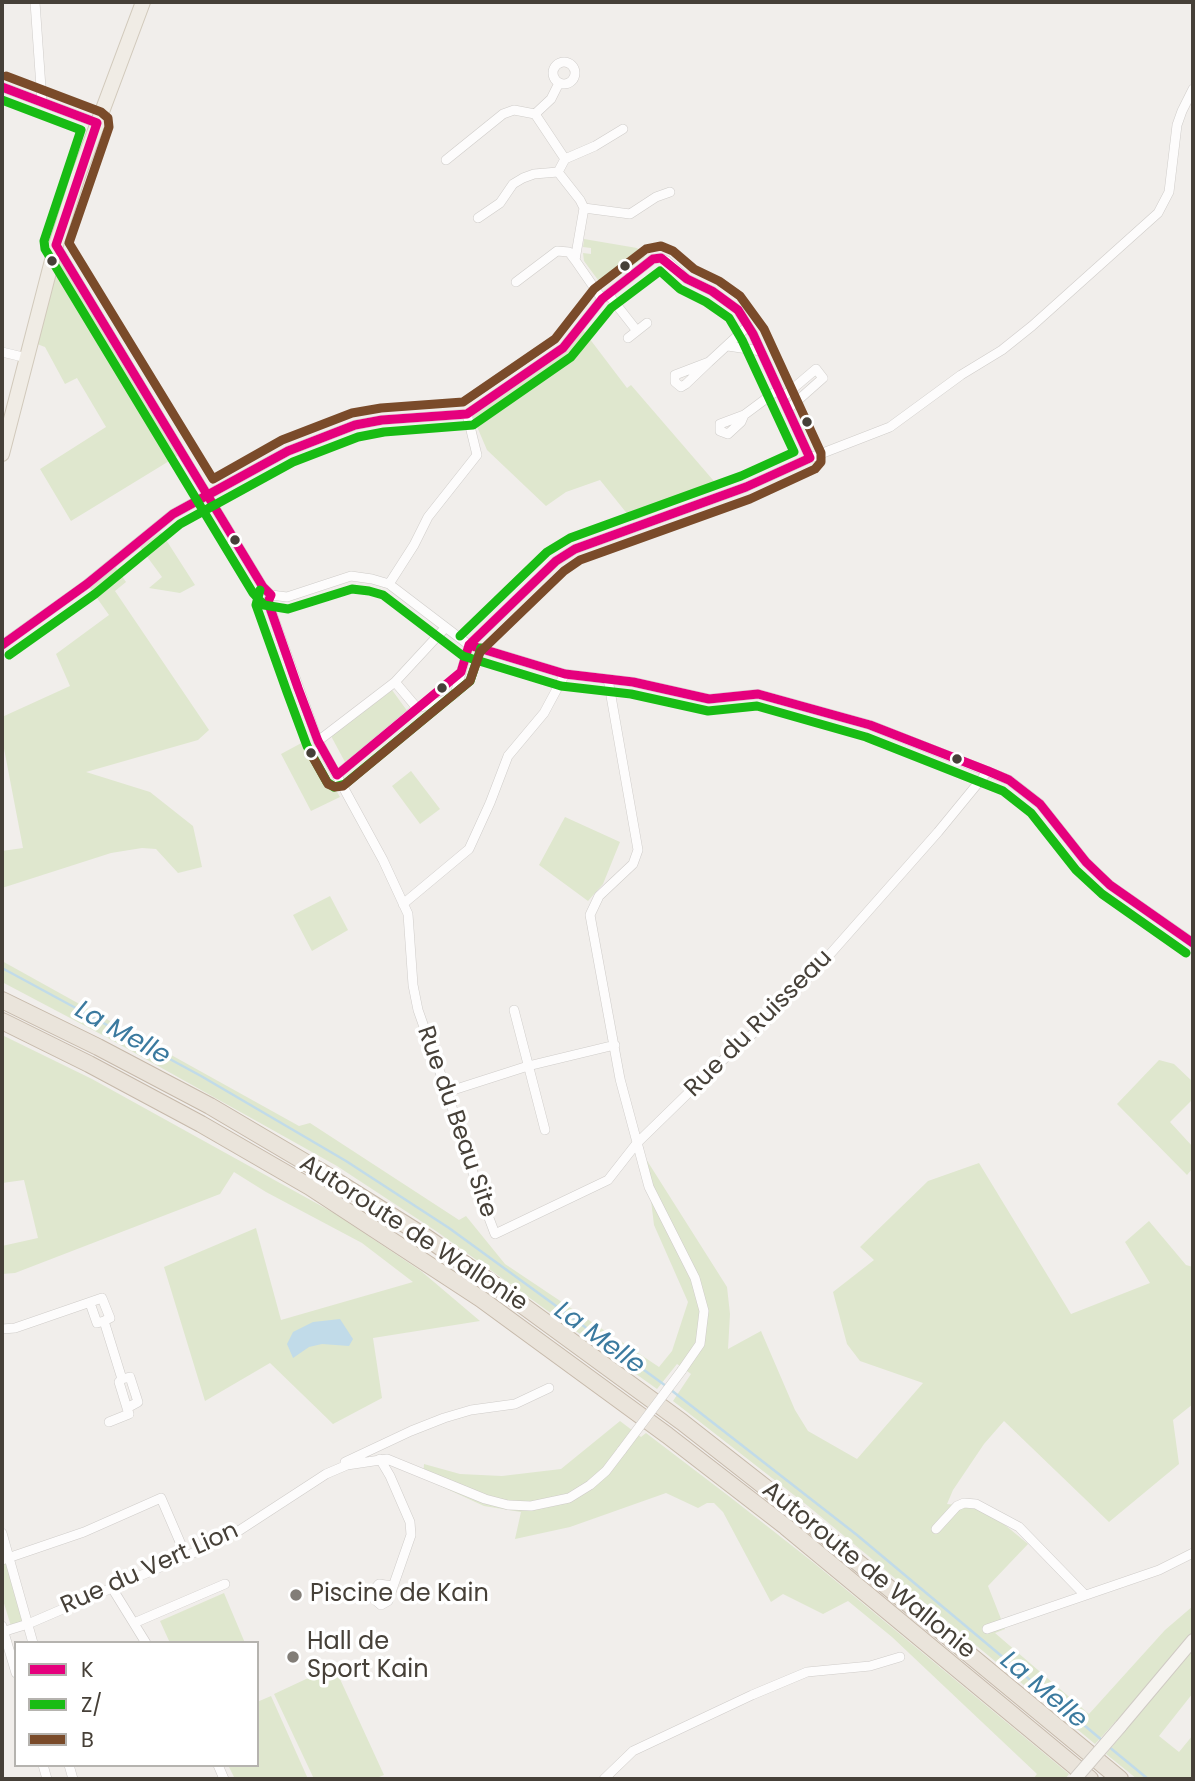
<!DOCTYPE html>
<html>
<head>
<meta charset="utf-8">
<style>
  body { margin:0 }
  #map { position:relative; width:1195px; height:1781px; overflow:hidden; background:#f1eeeb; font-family:Poppins,sans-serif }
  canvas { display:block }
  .frame { position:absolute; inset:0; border:4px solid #464038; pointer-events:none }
  .legend { position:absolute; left:14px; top:1641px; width:245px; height:126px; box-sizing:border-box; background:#fff; border:2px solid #b5b3af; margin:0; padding:9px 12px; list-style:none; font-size:21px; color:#464038 }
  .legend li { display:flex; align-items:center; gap:14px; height:35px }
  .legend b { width:35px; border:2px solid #b5b3af }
</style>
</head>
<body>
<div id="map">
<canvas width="1195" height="1781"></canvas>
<div class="frame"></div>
<ul class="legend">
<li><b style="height:9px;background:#e5007d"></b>K</li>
<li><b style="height:9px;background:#18bc14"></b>Z/</li>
<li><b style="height:9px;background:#7a4b2a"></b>B</li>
</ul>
</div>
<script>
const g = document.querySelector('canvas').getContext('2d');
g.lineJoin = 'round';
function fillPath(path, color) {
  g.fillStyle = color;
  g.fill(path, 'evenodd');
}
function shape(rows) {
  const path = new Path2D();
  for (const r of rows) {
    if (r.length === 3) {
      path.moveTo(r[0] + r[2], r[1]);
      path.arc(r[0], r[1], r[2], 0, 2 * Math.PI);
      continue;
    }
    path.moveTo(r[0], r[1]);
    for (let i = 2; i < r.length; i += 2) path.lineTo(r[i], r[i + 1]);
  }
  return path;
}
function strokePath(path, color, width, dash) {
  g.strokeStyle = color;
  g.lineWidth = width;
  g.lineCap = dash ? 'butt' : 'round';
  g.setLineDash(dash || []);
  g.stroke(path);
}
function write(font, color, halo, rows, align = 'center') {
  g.font = font + ' Poppins,sans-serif';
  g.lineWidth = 7;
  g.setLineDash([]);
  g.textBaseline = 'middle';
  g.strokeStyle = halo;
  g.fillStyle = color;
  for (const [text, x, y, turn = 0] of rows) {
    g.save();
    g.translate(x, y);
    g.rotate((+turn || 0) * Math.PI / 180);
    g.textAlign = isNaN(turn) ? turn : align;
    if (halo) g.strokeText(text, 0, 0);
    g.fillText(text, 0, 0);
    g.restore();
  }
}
const green = shape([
  [584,239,637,248,645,257,607,284,601,284,584,261,583,253,591,254,591,248,583,247],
  [59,257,179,455,71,521,40,469,106,427,77,378,65,384,45,347,37,344],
  [583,330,627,388,631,385,719,487,633,521,600,480,566,492,546,506,487,450,472,415,565,351],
  [161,532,195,585,180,593,149,588,162,577,140,547],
  [113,563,126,582,115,591,209,730,198,740,86,772,150,792,193,826,202,867,178,873,156,849,142,848,111,853,2,888,2,851,23,848,2,738,2,717,70,686,56,654,109,615,87,584],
  [392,690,408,712,345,762,331,736],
  [307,740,340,797,311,811,281,754],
  [411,771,440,809,420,824,392,786],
  [565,817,620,842,603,884,588,901,539,865],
  [330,896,348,930,312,951,293,915],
  [2,961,299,1126,310,1123,459,1220,466,1216,505,1264,659,1367,672,1351,688,1302,654,1225,646,1159,727,1287,730,1314,728,1349,761,1331,795,1410,808,1431,857,1459,923,1383,860,1361,847,1344,833,1292,874,1260,860,1247,928,1181,979,1163,1071,1314,1150,1283,1125,1242,1149,1221,1186,1265,1193,1267,1193,1404,1173,1420,1179,1464,1109,1522,1004,1421,984,1444,953,1490,947,1504,975,1507,1005,1525,1028,1544,988,1586,1005,1629,995,1633,1089,1714,1165,1630,1193,1606,1193,1693,1159,1736,1179,1752,1193,1735,1193,1779,1137,1779,1106,1754,1126,1730,1116,1721,1095,1744,808,1506,673,1401,691,1374,677,1364,657,1389,436,1231,337,1166,108,1038,2,982],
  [2,1035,92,1079,334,1213,421,1271,480,1321,373,1338,382,1398,333,1424,270,1363,205,1401,164,1267,256,1228,281,1320,413,1282,362,1243,266,1192,234,1172,220,1194,15,1273,2,1274,2,1246,38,1238,24,1180,2,1183],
  [1159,1060,1174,1064,1193,1082,1193,1099,1170,1122,1193,1147,1193,1168,1187,1175,1117,1104],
  [620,1421,641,1437,646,1433,730,1497,814,1563,1069,1774,1065,1779,1033,1779,1037,1774,892,1637,848,1601,823,1614,783,1594,771,1602,723,1512,714,1503,707,1503,698,1508,666,1493,570,1527,515,1539,521,1512,484,1506,423,1478,424,1464,460,1474,502,1476,561,1469],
  [7,1562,24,1620,11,1626,2,1597,2,1564],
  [224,1593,245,1643,170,1643,160,1621],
  [334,1666,384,1775,374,1779,314,1779,274,1694],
  [271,1696,308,1779,235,1779,228,1765,257,1765,257,1702]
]);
const water = shape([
  [340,1319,353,1339,349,1346,322,1344,309,1347,293,1358,287,1344,293,1332,313,1322]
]);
const stream = shape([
  [2,968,201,1076,346,1161,449,1228,666,1386],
  [671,1390,857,1535,1103,1741],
  [1108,1746,1148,1779]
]);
const street = shape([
  [35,2,42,102],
  [564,73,11],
  [2,87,97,123],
  [535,114,551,99,559,83],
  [565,159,595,146,623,129],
  [446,160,503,114,514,110,535,114,565,159,558,172,580,200,584,208,575,260,602,299],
  [584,208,630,214,656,197,670,192],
  [478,218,500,203,513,184,523,178,534,174,558,172],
  [56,245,263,587,271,595,287,597,351,576,372,579,389,584,469,645,565,674,633,682,709,699,758,694,870,725,1009,780,1040,804,1086,862,1110,885,1193,943],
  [516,282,557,251,569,252,575,260],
  [608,294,637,331],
  [628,338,647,323],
  [728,346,761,351],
  [2,352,27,358],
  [709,362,686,384,681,387,675,382,675,375,709,362,748,326],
  [783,397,816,369,823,378,788,409],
  [744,415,741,422,728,434,720,431,720,424,744,415,779,389],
  [389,584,414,545,428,517,477,455,467,414],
  [271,595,268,602,318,741,383,860,408,914,413,985,418,1010,447,1092,480,1194,495,1234,608,1180,637,1143,715,1067,766,1022,824,961,938,832,988,771],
  [2,645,87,584,173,514,288,451,355,425,382,420,467,414,563,348,602,299,653,259,661,258,667,261,687,279,712,291,738,310,753,334,810,458],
  [469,645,556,561,575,549,746,487,810,458,890,427,961,375,1002,350,1032,326,1158,213,1169,192,1177,125,1182,111,1193,89],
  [608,679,638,850,633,864,599,896,590,915,620,1079,649,1187,695,1278,704,1311,700,1344,682,1370],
  [395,682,417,708],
  [318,741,395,682,445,628],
  [337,775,417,708,443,701,455,694,469,645],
  [403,904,469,849,490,803,508,756,544,713,565,674],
  [514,1010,545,1130],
  [447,1092,528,1066,615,1045],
  [90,1303,97,1323,104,1321],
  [104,1321,122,1379,130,1377,138,1402,127,1408,119,1382,122,1379],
  [2,1329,15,1328,102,1298,110,1318,104,1321],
  [109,1422,129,1414,127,1408],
  [380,1459,390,1476,410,1522,411,1535,388,1601,381,1605,374,1599,373,1591,379,1584,392,1586],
  [345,1462,411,1431,444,1418,471,1410,515,1404,549,1388],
  [936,1529,957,1506,964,1503,976,1504,1019,1527,1085,1595],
  [2,1533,33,1643],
  [2,1560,84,1532,161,1498,186,1556],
  [112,1588,146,1643],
  [134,1623,225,1584],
  [2,1626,16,1673],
  [987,1629,1159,1570,1193,1553],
  [2,1632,28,1624,207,1547,240,1530,326,1474,347,1465,387,1459,485,1499,508,1505,531,1506,569,1498,590,1485,606,1471,622,1450],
  [43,1765,47,1779],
  [69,1765,73,1779],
  [218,1765,224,1779],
  [604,1779,633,1751,752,1695,807,1672,870,1666,900,1657]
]);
const secondary = shape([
  [1120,1727,1193,1640]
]);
const primary = shape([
  [2,454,56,245,78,176,143,2]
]);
const highway = shape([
  [2,1000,98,1047,210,1106,320,1171,427,1238,492,1283,682,1422,798,1513,1120,1779],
  [2,1021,89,1064,201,1124,310,1187,481,1299,667,1435,786,1527,1090,1779]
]);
const streetBridge = shape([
  [622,1450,682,1370]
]);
const secondaryBridge = shape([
  [1075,1779,1120,1727]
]);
const bus1 = shape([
  [2,87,97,123],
  [56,245,263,587,271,595],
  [56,245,97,123],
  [661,258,687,279,712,291,738,310,753,334,810,458],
  [271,595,268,602,298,688,318,741,337,775],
  [2,645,87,584,173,514,288,451,355,425,382,420,467,414,563,348,602,299,653,259,661,258],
  [469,645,565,674,633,682,709,699,758,694,870,725,988,771,1009,780,1040,804,1086,862,1110,885,1193,943],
  [469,645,556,561,575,549,746,487,810,458],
  [337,775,461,672,469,645]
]);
const bus2 = shape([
  [2,100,81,130,44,241,45,249,253,593,264,605,288,609,352,589,369,591,383,595,463,656,561,686,631,694,708,711,757,706,866,737,1003,791,1031,813,1076,870,1102,894,1186,953],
  [260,590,256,605,287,692,307,746,327,782,334,787,345,784,470,681,481,648],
  [9,655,95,594,180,524,293,462,358,437,384,432,473,425,571,357,611,308,660,271,680,289,706,302,729,318,742,340,794,452,741,476,570,538,547,552,460,636]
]);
const bus3 = shape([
  [6,76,101,112,108,118,109,127,69,243,213,479,282,440,352,413,381,408,463,402,555,339,594,289,646,249,661,246,673,251,694,269,719,281,740,296,764,329,821,453,821,462,815,469,750,499,580,560,564,571,480,652,470,681,343,786,335,787,328,784,311,754]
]);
const markers = [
  [52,261,6,"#464038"],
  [625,266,6,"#464038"],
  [807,422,6,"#464038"],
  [235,540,6,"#464038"],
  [442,688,6,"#464038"],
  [311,753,6,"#464038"],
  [957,759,6,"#464038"],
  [296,1595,7,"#827d77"],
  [293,1657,7,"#827d77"]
];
const streetNames = [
  ["Rue du Ruisseau",759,1024,-45],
  ["Rue du Beau Site",456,1122,71],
  ["Autoroute de Wallonie",413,1234,33],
  ["Rue du Vert Lion",150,1569,-24],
  ["Autoroute de Wallonie",868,1571,39]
];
const poiNames = [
  ["Piscine de Kain",310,1595],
  ["Hall de",307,1643],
  ["Sport Kain",307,1671]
];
const waterNames = [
  ["La Melle",122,1034,29],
  ["La Melle",599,1339,36],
  ["La Melle",1043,1691,40]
];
fillPath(green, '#dfe7ce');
fillPath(water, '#c1dbe9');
strokePath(stream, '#c1dbe9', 2.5);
strokePath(street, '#cfccc9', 10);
strokePath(secondary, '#cfcac3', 14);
strokePath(primary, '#d1c9bb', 16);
strokePath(highway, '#c6b9aa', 18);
strokePath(street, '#fdfcfc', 9);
strokePath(secondary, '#f6f4f0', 12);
strokePath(primary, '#f0ece5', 14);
strokePath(highway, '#eae4db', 16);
strokePath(streetBridge, '#cfccc9', 10, []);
strokePath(secondaryBridge, '#cfcac3', 14, []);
strokePath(streetBridge, '#fdfcfc', 9);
strokePath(secondaryBridge, '#f6f4f0', 12);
strokePath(bus1, '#e5007d', 9);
strokePath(bus2, '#18bc14', 9);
strokePath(bus3, '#7a4b2a', 9);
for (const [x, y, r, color] of markers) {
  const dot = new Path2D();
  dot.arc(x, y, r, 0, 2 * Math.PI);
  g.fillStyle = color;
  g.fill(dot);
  strokePath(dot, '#fff', 2.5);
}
write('24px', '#464038', '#fff', streetNames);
write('24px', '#464038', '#fff', poiNames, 'left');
write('italic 26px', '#3b7a9f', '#fff', waterNames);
</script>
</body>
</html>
